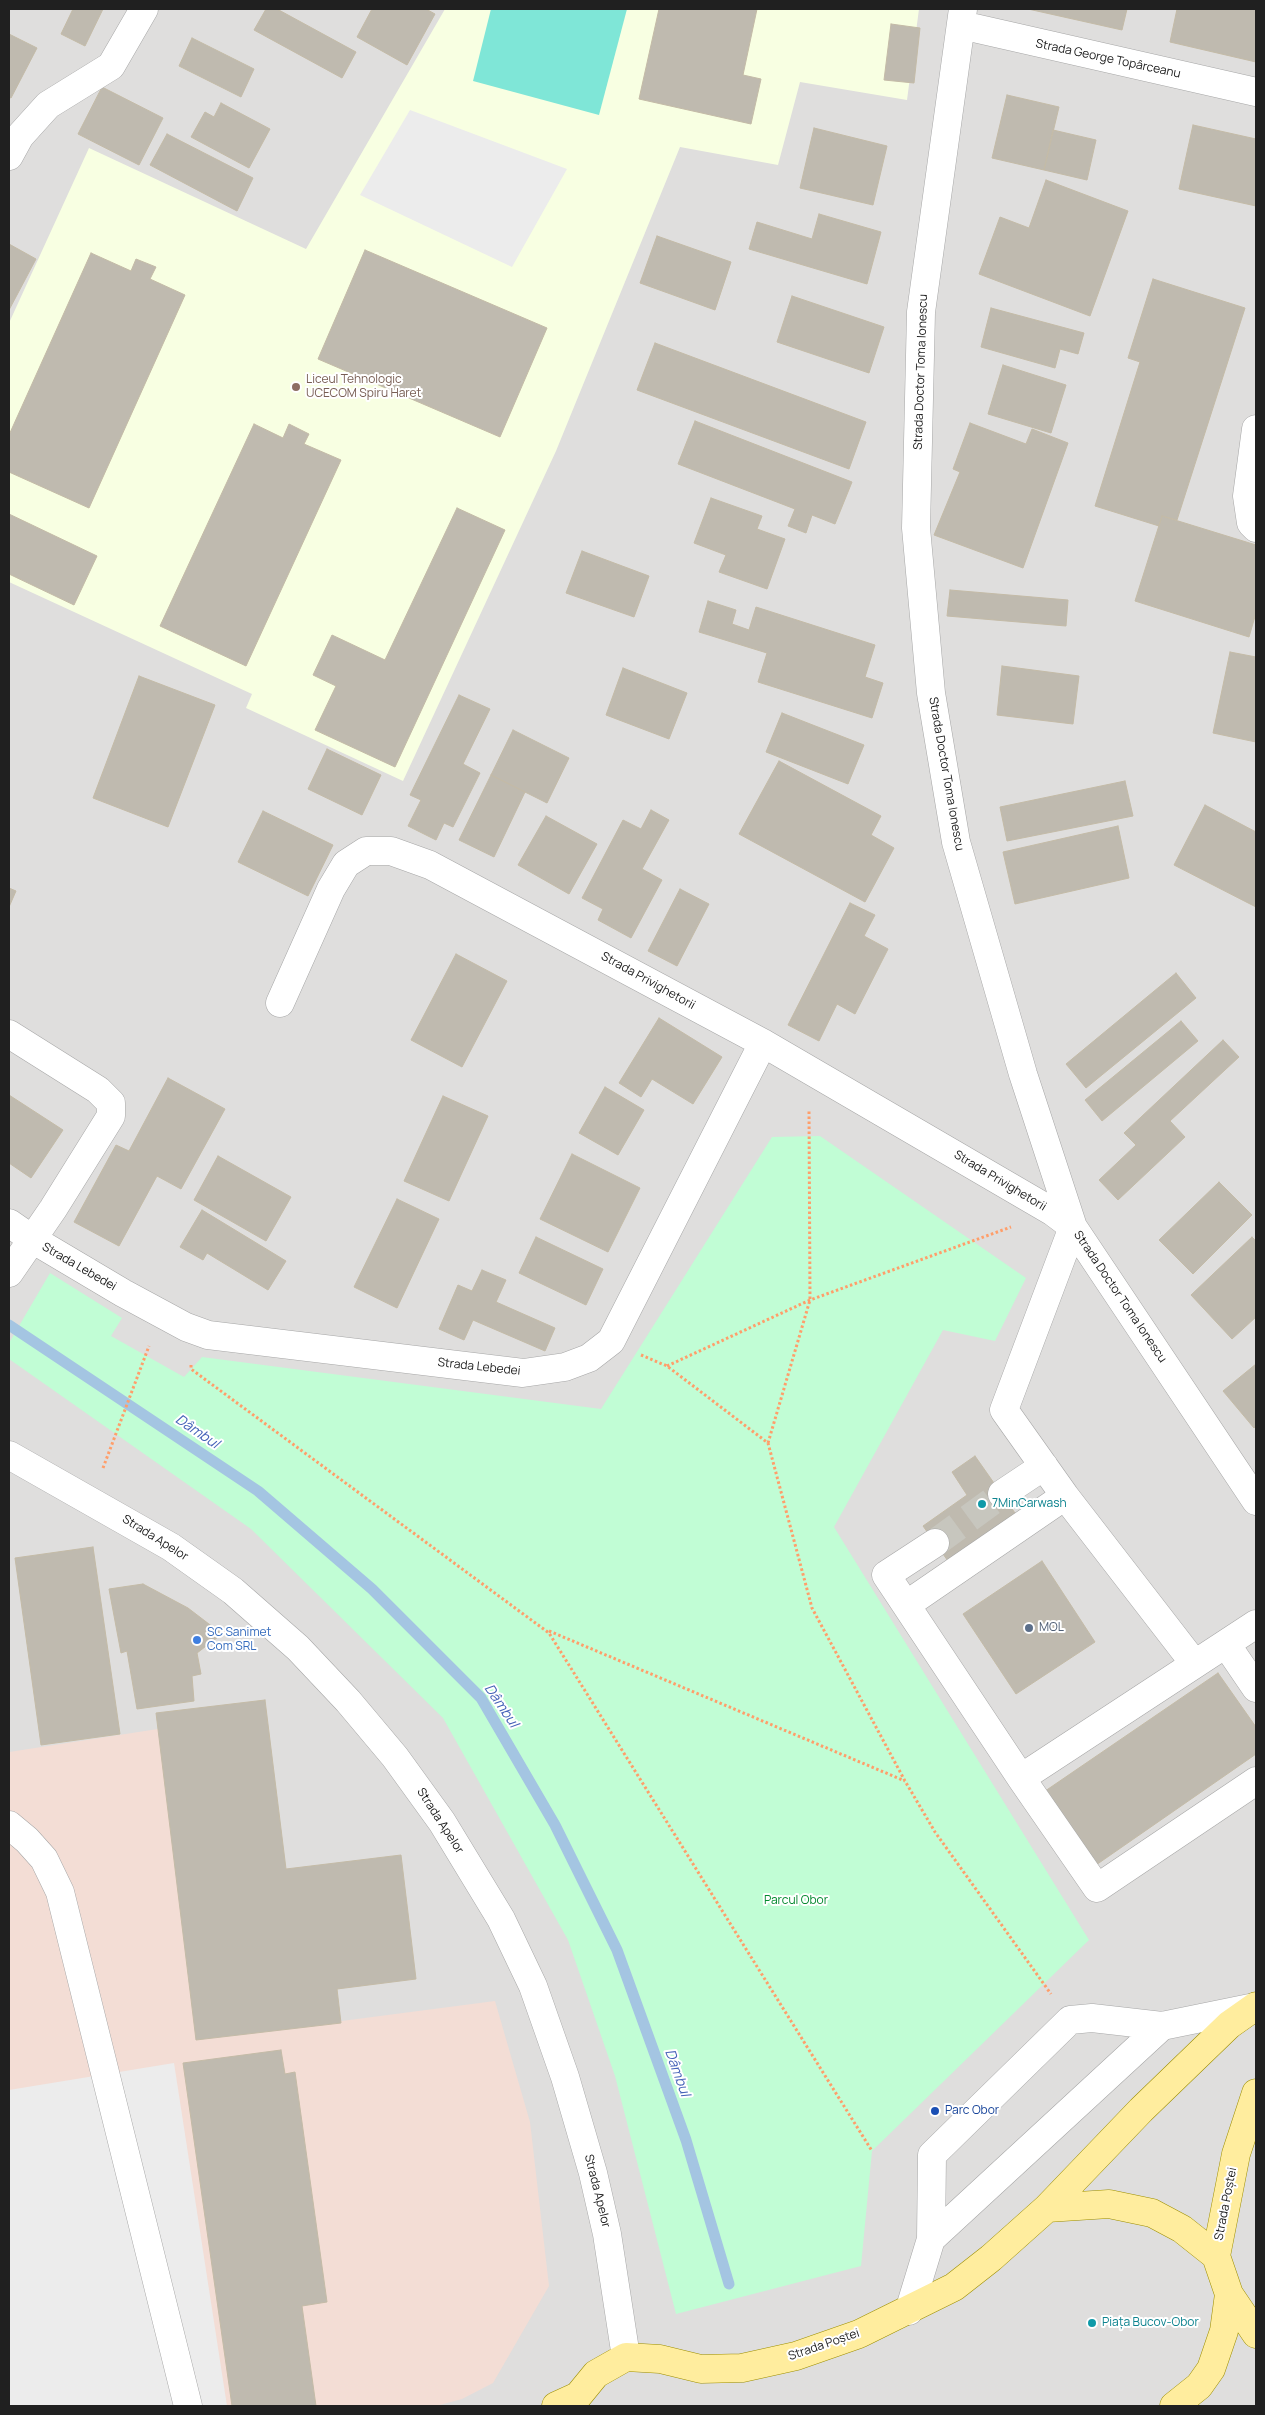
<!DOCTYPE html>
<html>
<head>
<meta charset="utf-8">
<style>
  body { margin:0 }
  #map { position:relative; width:1265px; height:2415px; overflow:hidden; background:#f1f0e6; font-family:Manrope,sans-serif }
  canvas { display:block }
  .frame { position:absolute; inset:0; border:10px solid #202020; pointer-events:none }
</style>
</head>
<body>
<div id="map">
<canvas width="1265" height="2415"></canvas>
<div class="frame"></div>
</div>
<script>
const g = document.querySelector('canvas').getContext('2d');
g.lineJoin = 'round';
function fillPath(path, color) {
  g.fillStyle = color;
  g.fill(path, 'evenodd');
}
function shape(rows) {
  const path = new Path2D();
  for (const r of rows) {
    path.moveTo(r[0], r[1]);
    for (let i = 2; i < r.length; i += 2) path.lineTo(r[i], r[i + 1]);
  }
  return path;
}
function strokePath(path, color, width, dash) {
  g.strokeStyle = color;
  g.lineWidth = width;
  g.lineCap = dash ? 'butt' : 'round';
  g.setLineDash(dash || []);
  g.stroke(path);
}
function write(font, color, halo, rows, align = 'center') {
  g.font = font + ' Manrope,sans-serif';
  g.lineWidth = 4;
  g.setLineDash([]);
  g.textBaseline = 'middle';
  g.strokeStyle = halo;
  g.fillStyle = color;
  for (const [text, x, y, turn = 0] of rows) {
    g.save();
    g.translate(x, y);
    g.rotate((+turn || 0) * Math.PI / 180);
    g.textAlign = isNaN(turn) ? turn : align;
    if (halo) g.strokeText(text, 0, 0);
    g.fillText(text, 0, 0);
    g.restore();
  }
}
const residential = shape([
  [9,9,1256,9,1256,2406,9,2406]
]);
const commercial = shape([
  [158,1729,196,2040,495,2001,530,2122,549,2286,493,2383,462,2399,436,2406,9,2406,9,1752]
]);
const education = shape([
  [445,9,919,9,907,100,800,82,778,165,680,147,556,451,403,781,246,708,252,694,9,582,9,323,89,148,306,249]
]);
const park = shape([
  [820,1136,1026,1278,995,1341,943,1330,834,1527,1089,1940,872,2151,861,2266,676,2314,615,2076,568,1940,443,1718,251,1529,9,1359,9,1343,50,1273,122,1318,111,1336,184,1377,202,1357,601,1409,772,1137]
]);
const pitch = shape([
  [491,9,627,9,599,115,473,81]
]);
const parking = shape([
  [410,110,567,169,512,267,360,195],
  [174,2063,227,2406,9,2406,9,2090]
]);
const stream = shape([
  [9,1325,258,1491,372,1589,481,1698,555,1825,617,1950,686,2140,729,2284]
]);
const building = shape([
  [73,9,103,9,85,46,61,34,73,9],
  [266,9,277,9,356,52,342,78,254,30,266,9],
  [372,9,426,9,435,14,407,65,357,37,372,9],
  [659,9,757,9,743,75,761,79,751,124,639,99,659,9],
  [1028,9,1127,9,1122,30,1028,9],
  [1177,9,1256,9,1256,62,1170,42,1177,9],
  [891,24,920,28,914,83,884,80,891,24],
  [9,34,37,48,11,98,9,97,9,34],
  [192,38,254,69,241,97,179,66,192,38],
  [102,87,163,118,139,165,78,134,102,87],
  [1007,95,1059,107,1044,170,992,158,1007,95],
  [221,103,270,129,249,168,191,137,205,112,214,117,221,103],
  [1193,125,1256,139,1256,206,1179,189,1193,125],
  [814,128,887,146,873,205,800,188,814,128],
  [1053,130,1096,140,1087,180,1044,170,1053,130],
  [167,134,253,178,237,211,150,165,167,134],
  [1046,180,1128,211,1090,316,979,274,1000,217,1029,228,1046,180],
  [819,214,881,232,867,284,749,249,757,222,812,239,819,214],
  [657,236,731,262,715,310,640,283,657,236],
  [9,244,36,259,9,310,9,244],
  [365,250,547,328,500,437,318,359,365,250],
  [91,253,131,271,136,259,156,267,150,279,185,295,89,508,9,472,9,435,91,253],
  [1153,279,1245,308,1177,520,1162,516,1159,526,1095,506,1140,362,1128,358,1153,279],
  [792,296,884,327,869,373,777,342,792,296],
  [991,308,1084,333,1078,354,1060,349,1055,368,981,347,991,308],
  [655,343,866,422,849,469,637,390,655,343],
  [1003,365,1066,385,1051,433,988,414,1003,365],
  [695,421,852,482,835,524,812,515,806,533,788,526,795,509,678,464,695,421],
  [970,423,1026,444,1032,429,1068,443,1023,568,934,535,960,472,953,469,970,423],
  [254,424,283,438,289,424,309,434,304,444,341,460,246,666,160,626,254,424],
  [711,498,762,516,757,529,785,539,767,589,719,572,726,555,694,543,711,498],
  [457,508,505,530,395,767,315,730,336,686,313,675,332,635,385,660,457,508],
  [9,514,97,556,74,605,9,574,9,514],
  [1162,516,1256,545,1256,613,1249,637,1135,601,1162,516],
  [582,551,649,576,634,617,566,593,582,551],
  [950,590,1068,600,1066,626,947,616,950,590],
  [708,601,736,610,732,624,749,630,756,607,875,645,865,677,883,683,872,718,758,682,767,653,699,632,708,601],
  [1230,652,1256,657,1256,742,1213,733,1230,652],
  [1002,666,1079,676,1073,724,997,715,1002,666],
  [623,668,687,693,669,739,606,715,623,668],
  [139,676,215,705,168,827,93,798,139,676],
  [459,695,490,709,463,764,480,773,453,827,444,823,436,840,408,826,421,800,410,795,459,695],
  [782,713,864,745,848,784,766,752,782,713],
  [513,730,569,758,547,803,491,775,513,730],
  [327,749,381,775,362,815,308,789,327,749],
  [779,761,881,816,871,835,894,848,865,902,739,834,779,761],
  [491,775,525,792,494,857,459,840,491,775],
  [1125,781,1133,816,1007,841,1000,807,1125,781],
  [1205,805,1256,832,1256,907,1174,865,1205,805],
  [651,810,669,820,642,869,662,880,631,938,598,920,603,909,582,898,623,820,641,829,651,810],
  [263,811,333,845,308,896,238,862,263,811],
  [546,816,597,844,569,894,518,865,546,816],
  [1118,826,1129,878,1015,904,1003,852,1118,826],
  [9,888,16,891,9,907,9,888],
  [680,889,709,904,677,966,648,951,680,889],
  [850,903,875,915,864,936,888,949,855,1014,837,1004,819,1041,788,1025,850,903],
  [456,954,507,981,462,1067,411,1040,456,954],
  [1176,973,1196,998,1086,1088,1066,1064,1176,973],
  [659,1018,722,1057,693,1104,652,1079,641,1097,619,1083,659,1018],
  [1181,1021,1198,1041,1102,1121,1085,1100,1181,1021],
  [1223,1040,1239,1057,1170,1121,1185,1137,1118,1200,1099,1180,1136,1145,1124,1133,1223,1040],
  [168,1078,225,1109,181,1189,157,1176,119,1246,74,1222,116,1145,129,1151,168,1078],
  [605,1087,644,1110,618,1155,579,1133,605,1087],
  [9,1095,63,1130,31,1178,9,1163,9,1095],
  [443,1096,488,1116,449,1201,404,1181,443,1096],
  [572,1154,640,1188,608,1252,540,1219,572,1154],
  [218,1156,291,1197,266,1241,194,1200,218,1156],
  [1219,1182,1252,1215,1193,1274,1159,1240,1219,1182],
  [397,1199,439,1219,397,1308,354,1287,397,1199],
  [202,1210,286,1261,268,1290,207,1253,203,1260,180,1247,202,1210],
  [536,1237,603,1269,586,1305,519,1273,536,1237],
  [1252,1237,1256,1241,1256,1317,1232,1339,1191,1295,1252,1237],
  [482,1270,506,1280,496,1302,555,1328,545,1351,473,1320,464,1340,439,1329,458,1285,472,1291,482,1270],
  [1256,1364,1256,1426,1254,1428,1223,1391,1256,1364],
  [975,1456,1015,1513,948,1561,923,1526,967,1495,952,1472,975,1456],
  [93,1547,120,1734,41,1745,15,1558,93,1547],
  [1042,1561,1095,1642,1016,1694,963,1614,1042,1561],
  [143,1584,188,1608,222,1634,197,1653,201,1674,192,1676,194,1701,137,1709,127,1651,121,1653,109,1589,143,1584],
  [1218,1673,1256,1727,1256,1754,1083,1874,1032,1800,1218,1673],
  [265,1700,286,1869,401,1855,416,1979,337,1989,341,2023,196,2040,156,1713,265,1700],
  [281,2050,285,2074,295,2072,327,2302,302,2306,316,2406,232,2406,183,2063,281,2050]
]);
const minorTunnel = shape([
  [935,1543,1002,1494]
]);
const path = shape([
  [641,1355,667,1366,768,1443,812,1608,905,1781,935,1832,1051,1994],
  [191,1365,191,1369,549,1633,872,2151],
  [667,1366,810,1300,1011,1227],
  [768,1443,810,1300,809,1110],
  [103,1468,149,1346],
  [549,1631,905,1781]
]);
const minor = shape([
  [963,9,921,312,916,528,931,693,956,842,1023,1074,1073,1227,1256,1501],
  [961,25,1256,92],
  [9,156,20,136,48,105,111,66,144,9],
  [1256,429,1247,496,1251,523,1256,528],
  [280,1003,331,889,346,864,366,851,391,851,430,865,763,1043,1053,1212,1073,1227],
  [9,1034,98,1090,111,1103,111,1116,53,1209,9,1273],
  [9,1223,32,1239,123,1293,186,1327,208,1335,523,1373,565,1367,589,1358,611,1341,763,1043],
  [1073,1227,1004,1410,1065,1496,1194,1663],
  [9,1455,171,1547,233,1591,298,1648,348,1701,395,1757,442,1822,501,1919,533,1986,565,2077,593,2173,607,2234,626,2357],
  [1002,1494,1044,1466],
  [906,1605,886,1575,935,1543],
  [1256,1624,1021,1778,1097,1888,1256,1781],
  [1226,1644,1256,1688],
  [1021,1778,906,1605,1065,1496],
  [9,1825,27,1840,44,1859,60,1892,188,2406],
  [931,2239,1162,2026],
  [909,2311,931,2239,932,2155,1070,2020,1092,2018,1162,2026,1255,2007]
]);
const major = shape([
  [1256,2093,1236,2154,1216,2256,1229,2294,1256,2334],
  [1047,2208,1141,2110,1229,2025,1256,2006],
  [556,2406,578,2396,596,2374,626,2357,660,2359,701,2369,742,2368,796,2356,859,2334,954,2287,991,2258,1047,2208,1109,2204,1152,2213,1182,2229,1216,2256],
  [1174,2406,1199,2386,1211,2369,1224,2331,1229,2294]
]);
const markers = [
  [296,387,5,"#8d6e63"],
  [982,1504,5,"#0f9aa8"],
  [1029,1628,5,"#5c6f8a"],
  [197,1640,5,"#3f7fe0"],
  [935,2111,5,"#1a4fb4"],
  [1092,2323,5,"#0f9aa8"]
];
const streetNames = [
  ["Strada George Topârceanu",1108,59,12],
  ["Strada Doctor Toma Ionescu",921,372,-88],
  ["Strada Doctor Toma Ionescu",946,774,80],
  ["Strada Privighetorii",648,981,29],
  ["Strada Privighetorii",1000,1181,31],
  ["Strada Lebedei",79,1267,30],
  ["Strada Doctor Toma Ionescu",1120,1297,56],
  ["Strada Lebedei",479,1367,6],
  ["Strada Apelor",155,1538,32],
  ["Strada Apelor",440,1821,57],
  ["Strada Apelor",597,2191,76],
  ["Strada Poștei",1226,2204,-79],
  ["Strada Poștei",824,2345,-19]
];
const educationNames = [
  ["Liceul Tehnologic",306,380],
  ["UCECOM Spiru Haret",306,394]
];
const cultureNames = [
  ["7MinCarwash",992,1504],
  ["Piața Bucov-Obor",1102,2323]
];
const serviceNames = [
  ["MOL",1039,1628]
];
const shopNames = [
  ["SC Sanimet",207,1633],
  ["Com SRL",207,1647]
];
const parkNames = [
  ["Parcul Obor",796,1901]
];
const transitNames = [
  ["Parc Obor",945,2111]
];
const waterNames = [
  ["Dâmbul",197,1432,34],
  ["Dâmbul",501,1706,56],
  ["Dâmbul",677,2073,70]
];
fillPath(residential, '#dfdedd');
fillPath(commercial, '#f3ddd5');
fillPath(education, '#f8ffe2');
fillPath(park, '#c1fdd5');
fillPath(pitch, '#7fe6d7');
fillPath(parking, '#ececec');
strokePath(stream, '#a4c5e2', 11);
fillPath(building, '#bfbaaf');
strokePath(building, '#c4bba7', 1);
strokePath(minorTunnel, '#c7c6be', 28, [28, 14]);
strokePath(minor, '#a7a7a7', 29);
strokePath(major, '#9d8f00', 29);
strokePath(path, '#ff9e6a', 3, [2.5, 2.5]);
strokePath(minor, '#fff', 28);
strokePath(major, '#ffed9e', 28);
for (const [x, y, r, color] of markers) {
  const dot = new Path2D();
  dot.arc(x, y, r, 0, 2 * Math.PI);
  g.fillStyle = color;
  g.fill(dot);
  strokePath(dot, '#fff', 2);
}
write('12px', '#202020', '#fff', streetNames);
write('12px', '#785e54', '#fff', educationNames, 'left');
write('12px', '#0d838f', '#fff', cultureNames, 'left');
write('12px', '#4e5e75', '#fff', serviceNames, 'left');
write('12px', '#366cbe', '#fff', shopNames, 'left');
write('12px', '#04892f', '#fff', parkNames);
write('12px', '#164399', '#fff', transitNames, 'left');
write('italic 14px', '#4562b8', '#fff', waterNames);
</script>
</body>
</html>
